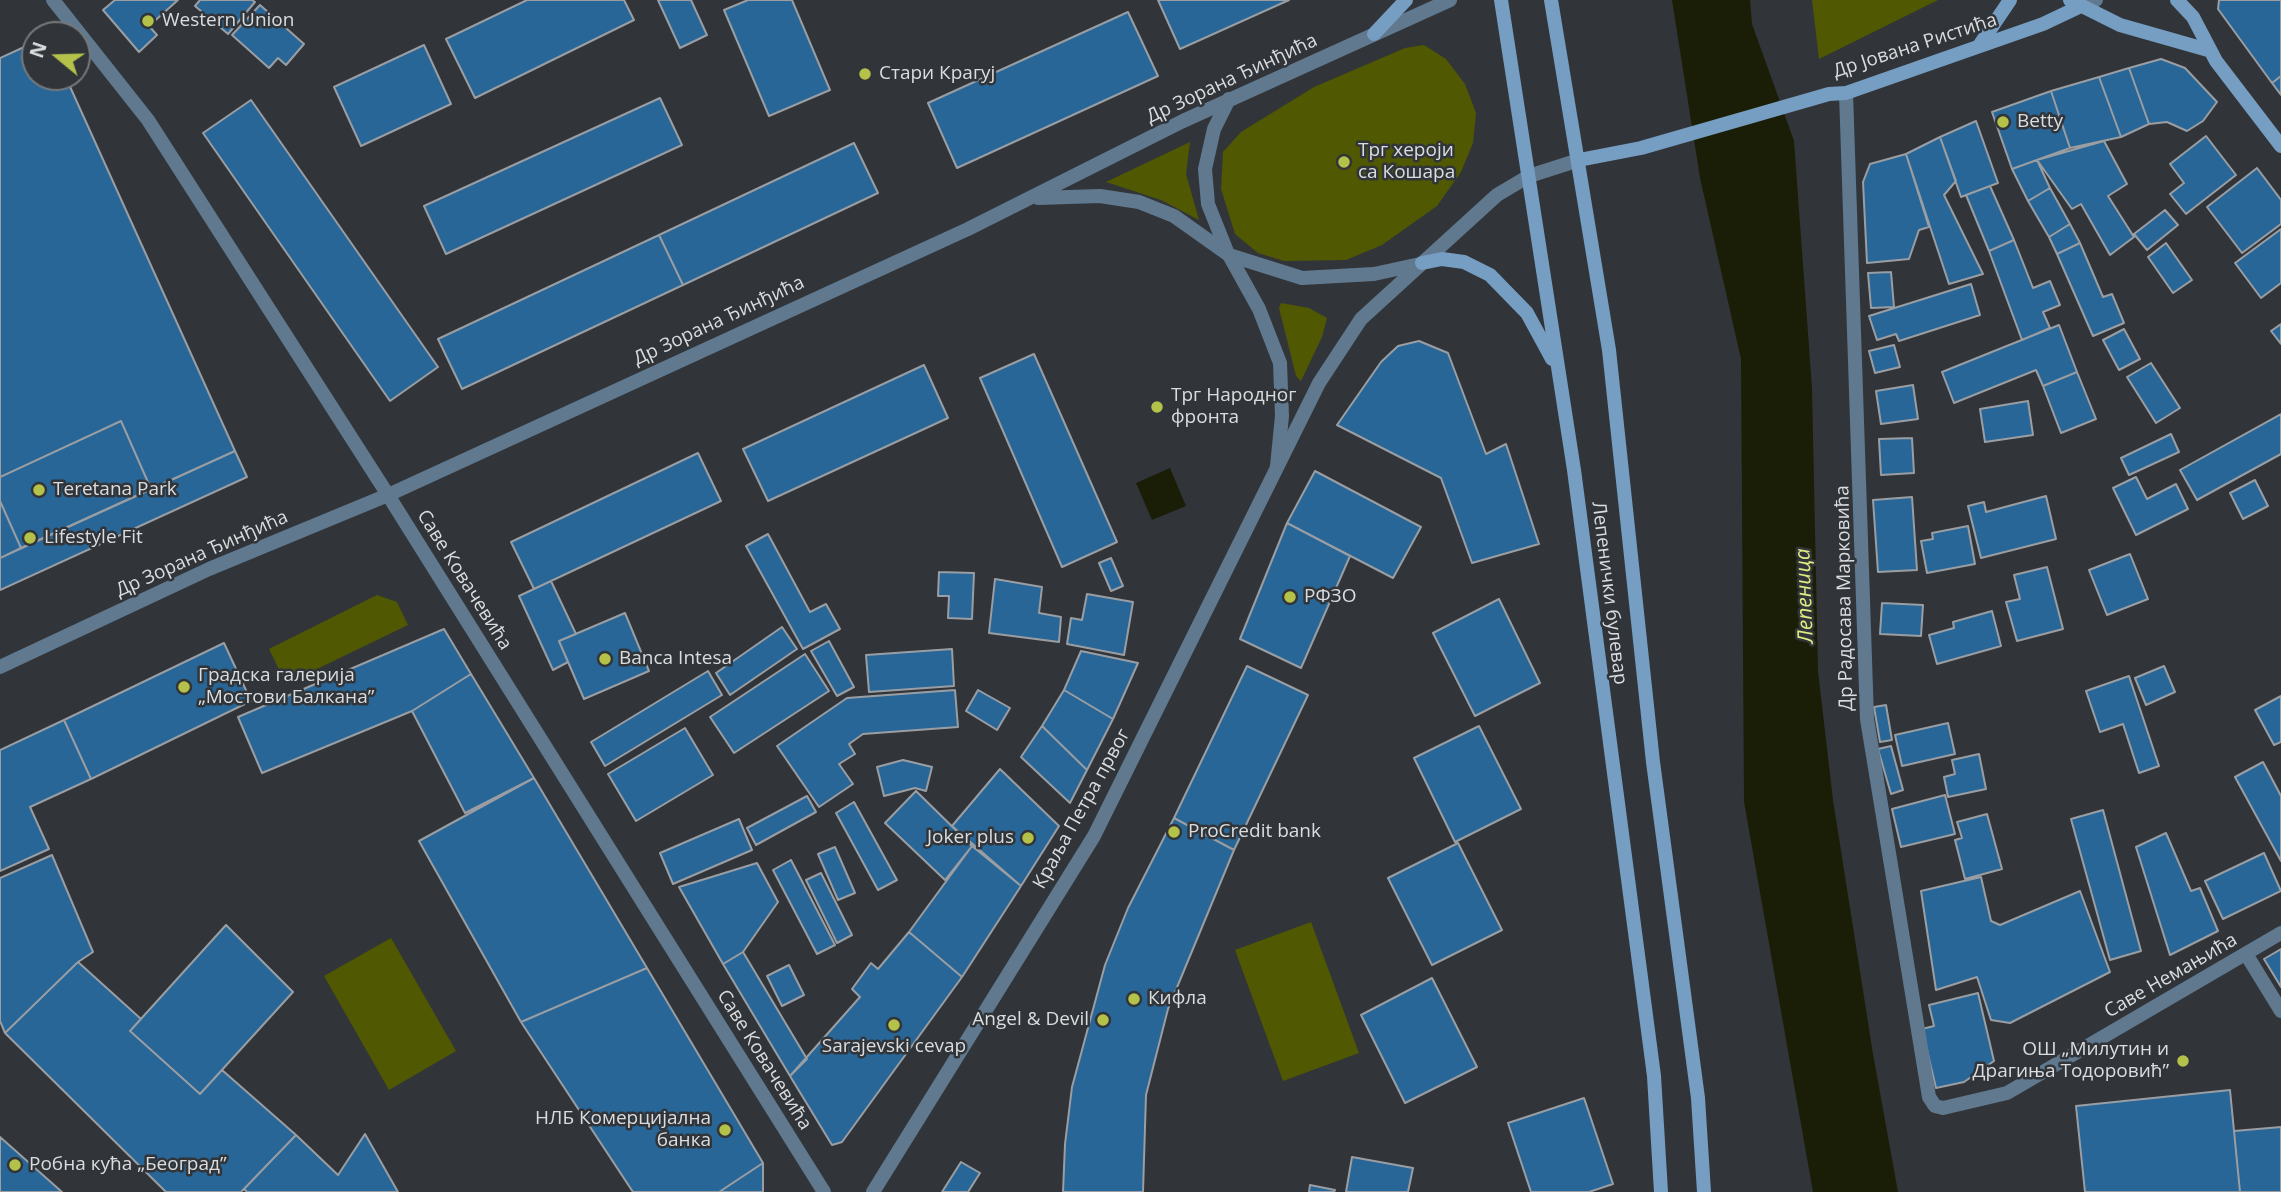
<!DOCTYPE html>
<html>
<head>
<meta charset="utf-8">
<style>
  body { margin:0 }
  #map { position:relative; width:2281px; height:1192px; overflow:hidden; background:#313539; font-family:"Open Sans",sans-serif }
  canvas { display:block }
  .north { position:absolute; left:21px; top:21px; width:70px; height:70px; box-sizing:border-box; background:#313539; border:2px solid #75787b; border-radius:50%; rotate:289deg; font-size:19px; font-weight:700; line-height:28px; text-align:center; color:#dadddf }
  .north::after { content:''; display:block; margin:auto; width:24px; height:32px; background:#b4c24a; clip-path:polygon(50% 0,100% 100%,50% 72%,0 100%) }
</style>
</head>
<body>
<div id="map">
<canvas width="2281" height="1192"></canvas>
<div class="north">N</div>
</div>
<script>
const g = document.querySelector('canvas').getContext('2d');
g.lineJoin = 'round';
function fillPath(path, color) {
  g.fillStyle = color;
  g.fill(path, 'evenodd');
}
function shape(rows) {
  const path = new Path2D();
  for (const r of rows) {
    path.moveTo(r[0], r[1]);
    for (let i = 2; i < r.length; i += 2) path.lineTo(r[i], r[i + 1]);
  }
  return path;
}
function strokePath(path, color, width, dash) {
  g.strokeStyle = color;
  g.lineWidth = width;
  g.lineCap = dash ? 'butt' : 'round';
  g.setLineDash(dash || []);
  g.stroke(path);
}
function write(font, color, halo, rows, align = 'center') {
  g.font = font + ' "Open Sans",sans-serif';
  g.lineWidth = 5;
  g.setLineDash([]);
  g.textBaseline = 'middle';
  g.strokeStyle = halo;
  g.fillStyle = color;
  for (const [text, x, y, turn = 0] of rows) {
    g.save();
    g.translate(x, y);
    g.rotate((+turn || 0) * Math.PI / 180);
    g.textAlign = isNaN(turn) ? turn : align;
    if (halo) g.strokeText(text, 0, 0);
    g.fillText(text, 0, 0);
    g.restore();
  }
}
const green = shape([
  [1812,0,1938,0,1819,59],
  [1424,45,1446,59,1465,84,1476,113,1473,143,1461,172,1437,206,1382,245,1346,260,1284,261,1258,253,1235,234,1221,189,1223,152,1241,132,1314,87,1405,48],
  [1190,142,1186,174,1199,220,1161,200,1106,182],
  [1281,303,1309,308,1327,318,1322,337,1301,381,1296,376,1279,308],
  [377,595,397,602,408,625,286,684,269,649],
  [1311,922,1359,1053,1283,1081,1235,950],
  [391,938,456,1051,389,1090,324,976]
]);
const water = shape([
  [1672,0,1750,0,1752,24,1794,141,1812,388,1818,671,1833,800,1873,1054,1898,1192,1813,1192,1744,802,1741,359,1700,178],
  [1170,468,1186,506,1152,520,1136,483]
]);
const building = shape([
  [115,0,178,0,149,26,157,35,139,52,103,10,115,0],
  [200,0,252,0,255,2,228,34,195,6,200,0],
  [527,0,624,0,634,20,475,98,446,39,527,0],
  [658,0,691,0,707,35,680,48,658,0],
  [748,0,792,0,830,90,769,116,724,10,748,0],
  [1158,0,1289,0,1180,49,1158,0],
  [2219,0,2281,0,2281,76,2272,83,2218,9,2219,0],
  [260,5,304,44,286,65,278,58,269,68,232,35,260,5],
  [1128,12,1158,76,957,168,928,103,1128,12],
  [35,42,35,77,52,77,56,85,67,80,235,451,151,489,121,421,0,477,0,58,35,42],
  [424,45,451,104,361,146,334,87,424,45],
  [2161,59,2185,68,2217,102,2203,121,2187,131,2167,122,2149,124,2129,68,2161,59],
  [2129,68,2149,124,2121,137,2099,77,2129,68],
  [2281,76,2281,95,2272,83,2281,76],
  [2099,77,2121,137,2070,148,2051,91,2099,77],
  [2051,91,2070,148,2012,169,1992,112,2051,91],
  [660,98,682,145,446,254,424,206,660,98],
  [251,100,438,367,390,401,203,133,251,100],
  [1976,121,1998,183,1961,197,1940,137,1976,121],
  [2206,136,2236,175,2186,214,2170,194,2184,183,2170,164,2206,136],
  [1940,137,1956,181,1944,195,1983,274,1949,284,1906,154,1940,137],
  [2104,141,2127,184,2108,196,2134,237,2110,255,2081,204,2072,209,2037,160,2104,141],
  [854,143,878,193,683,285,659,235,854,143],
  [1906,154,1929,227,1919,230,1909,259,1867,263,1863,182,1870,164,1906,154],
  [2037,160,2050,188,2028,201,2012,169,2037,160],
  [2257,168,2281,200,2281,224,2242,253,2207,207,2257,168],
  [1990,186,2014,240,1989,251,1966,195,1990,186],
  [2050,188,2070,224,2049,237,2028,201,2050,188],
  [2165,210,2178,225,2147,250,2134,234,2165,210],
  [2070,224,2080,243,2057,254,2049,237,2070,224],
  [2281,229,2281,283,2261,298,2235,263,2281,229],
  [659,235,683,285,462,389,438,339,659,235],
  [2014,240,2033,288,2050,281,2060,305,2043,312,2050,328,2022,340,1989,251,2014,240],
  [2080,243,2103,297,2112,294,2124,323,2093,336,2057,254,2080,243],
  [2166,243,2192,280,2173,293,2148,257,2166,243],
  [1891,272,1894,307,1871,308,1868,273,1891,272],
  [1971,284,1980,315,1899,341,1896,334,1877,340,1869,316,1971,284],
  [2281,324,2281,344,2271,331,2281,324],
  [2059,325,2077,372,2043,386,2036,370,1954,403,1942,372,2059,325],
  [2124,329,2140,359,2119,370,2103,340,2124,329],
  [1419,341,1448,353,1486,454,1506,444,1539,544,1472,563,1441,478,1337,425,1381,362,1398,346,1419,341],
  [1894,345,1900,367,1875,373,1869,351,1894,345],
  [1034,354,1117,542,1062,567,980,378,1034,354],
  [2151,363,2180,408,2156,423,2127,377,2151,363],
  [924,365,948,418,768,501,743,449,924,365],
  [2077,372,2096,419,2061,433,2043,386,2077,372],
  [1913,385,1918,419,1881,424,1876,391,1913,385],
  [2028,401,2033,435,1985,442,1980,409,2028,401],
  [2281,414,2281,454,2197,500,2180,470,2281,414],
  [121,421,151,489,21,548,0,501,0,477,121,421],
  [2171,434,2179,452,2129,475,2121,458,2171,434],
  [1912,438,1914,473,1881,475,1879,439,1912,438],
  [235,451,247,477,0,590,0,558,235,451],
  [698,453,721,501,534,589,511,542,698,453],
  [1315,471,1421,527,1393,578,1287,523,1315,471],
  [2136,477,2147,499,2176,484,2188,509,2136,535,2113,488,2136,477],
  [2255,480,2268,506,2243,519,2230,493,2255,480],
  [2046,496,2056,539,1981,558,1968,506,1984,502,1986,512,2046,496],
  [1912,497,1917,570,1878,572,1873,500,1912,497],
  [0,501,21,548,0,558,0,501],
  [1287,523,1350,556,1301,668,1240,639,1287,523],
  [1968,526,1975,564,1927,573,1921,541,1933,539,1932,533,1968,526],
  [768,534,810,612,826,604,840,629,803,649,746,546,768,534],
  [2130,554,2148,599,2107,615,2089,570,2130,554],
  [1111,558,1123,586,1111,591,1099,563,1111,558],
  [2047,567,2063,629,2017,641,2006,602,2020,599,2014,575,2047,567],
  [939,572,974,573,972,619,948,618,949,596,938,596,939,572],
  [995,579,1042,587,1039,613,1061,617,1059,642,989,633,995,579],
  [551,581,576,634,559,641,568,662,553,670,519,596,551,581],
  [1087,594,1133,602,1124,655,1067,644,1071,618,1082,620,1087,594],
  [1499,599,1540,683,1475,716,1433,633,1499,599],
  [1882,603,1923,605,1921,636,1880,634,1882,603],
  [1992,611,2001,646,1937,664,1929,635,1954,628,1953,622,1992,611],
  [625,613,649,671,584,699,559,641,625,613],
  [782,627,797,649,730,695,716,673,782,627],
  [444,629,471,674,412,711,262,773,238,717,444,629],
  [829,641,854,687,837,696,811,651,829,641],
  [224,643,251,701,91,779,64,720,224,643],
  [952,649,954,686,869,692,866,655,952,649],
  [1081,651,1138,663,1113,719,1064,690,1081,651],
  [805,654,829,691,734,753,710,717,805,654],
  [1247,666,1308,695,1234,850,1174,818,1247,666],
  [2164,666,2175,692,2146,705,2135,678,2164,666],
  [708,671,722,695,605,766,591,742,708,671],
  [471,674,534,778,465,813,412,711,471,674],
  [2129,676,2159,766,2139,773,2123,724,2100,732,2086,691,2129,676],
  [955,690,958,727,863,734,849,744,855,754,839,764,853,784,819,807,777,746,847,698,955,690],
  [978,690,1010,708,997,730,966,711,978,690],
  [1064,690,1113,719,1087,770,1042,726,1064,690],
  [2281,696,2281,742,2274,745,2255,710,2281,696],
  [1886,705,1892,740,1880,742,1874,707,1886,705],
  [64,720,91,779,30,807,49,849,0,871,0,750,64,720],
  [1948,723,1955,754,1902,766,1895,735,1948,723],
  [1042,726,1087,770,1070,803,1021,757,1042,726],
  [1479,726,1521,809,1455,842,1414,758,1479,726],
  [685,728,713,775,636,821,608,774,685,728],
  [1891,746,1903,790,1891,794,1878,749,1891,746],
  [1979,754,1986,789,1948,797,1944,777,1955,774,1952,760,1979,754],
  [903,760,932,767,926,791,915,788,884,796,877,767,903,760],
  [2263,762,2281,796,2281,861,2235,777,2263,762],
  [1000,769,1059,826,1021,886,952,826,1000,769],
  [534,778,647,968,521,1022,419,841,534,778],
  [916,791,972,846,945,880,885,823,916,791],
  [1945,795,1955,834,1901,847,1892,809,1945,795],
  [807,796,816,812,756,845,747,828,807,796],
  [854,802,897,880,878,890,836,813,854,802],
  [2103,810,2141,951,2110,960,2071,819,2103,810],
  [1987,814,2002,869,1965,879,1955,840,1962,838,1957,822,1987,814],
  [1174,818,1234,850,1168,1009,1146,1095,1143,1192,1063,1192,1065,1144,1072,1087,1105,965,1128,908,1174,818],
  [739,819,752,850,673,884,660,853,739,819],
  [2166,833,2191,891,2200,888,2218,931,2170,955,2136,847,2166,833],
  [1458,843,1502,930,1432,965,1388,878,1458,843],
  [972,846,1021,886,962,977,909,932,972,846],
  [835,847,855,893,838,900,818,854,835,847],
  [2264,853,2281,891,2223,919,2205,881,2264,853],
  [52,855,93,952,78,962,5,1033,0,1021,0,878,52,855],
  [791,860,835,945,817,954,773,870,791,860],
  [757,863,778,902,743,952,723,964,679,887,757,863],
  [821,873,852,935,837,943,806,880,821,873],
  [1981,877,1991,921,2000,925,2080,891,2110,972,2010,1023,1991,1020,1977,977,1936,990,1921,891,1981,877],
  [226,925,293,992,200,1094,130,1031,226,925],
  [909,932,962,977,842,1142,832,1145,790,1076,860,997,852,989,871,963,878,969,909,932],
  [2281,949,2281,987,2264,959,2281,949],
  [743,952,807,1059,790,1076,723,964,743,952],
  [78,962,141,1019,130,1031,200,1094,222,1070,296,1135,241,1192,166,1192,5,1033,78,962],
  [789,965,804,995,782,1006,767,976,789,965],
  [647,968,763,1163,719,1192,633,1192,521,1022,647,968],
  [1432,978,1477,1067,1405,1103,1361,1015,1432,978],
  [1978,993,1994,1061,1964,1082,1936,1088,1922,1029,1934,1026,1929,1005,1978,993],
  [2230,1090,2240,1192,2085,1192,2076,1106,2230,1090],
  [1584,1098,1613,1184,1589,1192,1531,1192,1508,1123,1584,1098],
  [2281,1127,2281,1192,2240,1192,2234,1131,2281,1127],
  [365,1134,398,1192,247,1192,244,1189,296,1135,338,1175,365,1134],
  [0,1137,62,1192,0,1192,0,1137],
  [1352,1157,1413,1168,1408,1192,1346,1192,1352,1157],
  [961,1162,980,1173,968,1192,942,1192,961,1162],
  [763,1163,763,1192,719,1192,763,1163],
  [1310,1185,1335,1190,1334,1192,1309,1192,1310,1185]
]);
const service = shape([
  [1229,255,1259,309,1280,363,1282,416,1277,466]
]);
const minor = shape([
  [1846,93,1867,719,1929,1097,1935,1106,1943,1108,2007,1093,2281,933],
  [2246,954,2281,1011]
]);
const tertiary = shape([
  [53,0,148,120,388,495,824,1192],
  [2081,6,2096,0],
  [1038,198,1100,196,1139,202,1174,216,1229,255,1302,278,1374,274,1420,264],
  [1228,254,1208,204,1205,169,1214,129,1229,99],
  [0,667,209,569,388,495,968,229,1183,121,1450,0],
  [873,1192,1094,836,1319,383,1361,319,1497,195,1529,176,1579,160]
]);
const secondary = shape([
  [1501,0,1574,470,1654,1076,1661,1192],
  [1551,0,1609,350,1653,762,1698,1098,1704,1192],
  [2070,0,2120,25,2208,50],
  [2177,0,2193,17,2216,61,2281,146],
  [1374,34,1406,0],
  [1979,46,2010,0],
  [1579,160,1641,148,1829,94,1846,93,2043,24,2081,6],
  [1422,263,1442,259,1464,262,1490,275,1527,313,1552,359]
]);
const markers = [
  [148,21,7,"#b4c24a"],
  [865,74,7,"#b4c24a"],
  [2003,122,7,"#b4c24a"],
  [1344,162,7,"#b4c24a"],
  [1157,407,7,"#b4c24a"],
  [39,490,7,"#b4c24a"],
  [30,538,7,"#b4c24a"],
  [1290,597,7,"#b4c24a"],
  [605,659,7,"#b4c24a"],
  [184,687,7,"#b4c24a"],
  [1174,832,7,"#b4c24a"],
  [1028,838,7,"#b4c24a"],
  [1134,999,7,"#b4c24a"],
  [1103,1020,7,"#b4c24a"],
  [894,1025,7,"#b4c24a"],
  [2183,1061,7,"#b4c24a"],
  [725,1130,7,"#b4c24a"],
  [15,1165,7,"#b4c24a"]
];
const poiNames = [
  ["Western Union",162,21],
  ["Стари Крагуј",879,74],
  ["Betty",2017,122],
  ["Трг хероји",1358,151],
  ["са Кошара",1358,173],
  ["Трг Народног",1171,396],
  ["фронта",1171,418],
  ["Teretana Park",53,490],
  ["Lifestyle Fit",44,538],
  ["РФЗО",1304,597],
  ["Banca Intesa",619,659],
  ["Градска галерија",198,676],
  ["„Мостови Балкана”",198,698],
  ["ProCredit bank",1188,832],
  ["Joker plus",1014,838,"right"],
  ["Кифла",1148,999],
  ["Angel & Devil",1089,1020,"right"],
  ["Sarajevski cevap",894,1047,"center"],
  ["ОШ „Милутин и",2169,1050,"right"],
  ["Драгиња Тодоровић”",2169,1072,"right"],
  ["НЛБ Комерцијална",711,1119,"right"],
  ["банка",711,1141,"right"],
  ["Робна кућа „Београд”",29,1165]
];
const streetNames = [
  ["Др Јована Ристића",1915,46,-18],
  ["Др Зорана Ђинђића",1232,79,-25],
  ["Др Зорана Ђинђића",719,321,-25],
  ["Др Зорана Ђинђића",202,554,-24],
  ["Саве Ковачевића",464,580,58],
  ["Лепенички булевар",1609,593,83],
  ["Др Радосава Марковића",1845,598,-91],
  ["Краља Петра првог",1082,809,-61],
  ["Саве Немањића",2171,976,-30],
  ["Саве Ковачевића",764,1060,58]
];
const waterNames = [
  ["Лепеница",1805,596,-92]
];
fillPath(green, '#505801');
fillPath(water, '#1b1e06');
fillPath(building, '#276697');
strokePath(building, '#9a9ea3', 2);
strokePath(service, '#60798f', 14);
strokePath(minor, '#60798f', 14);
strokePath(tertiary, '#60798f', 14);
strokePath(secondary, '#769ec2', 14);
for (const [x, y, r, color] of markers) {
  const dot = new Path2D();
  dot.arc(x, y, r, 0, 2 * Math.PI);
  g.fillStyle = color;
  g.fill(dot);
  strokePath(dot, '#313539', 2.5);
}
write('19px', '#dadddf', '#313539', poiNames, 'left');
write('19px', '#dadddf', '#313539', streetNames);
write('italic 21px', '#deec82', '#313539', waterNames);
</script>
</body>
</html>
